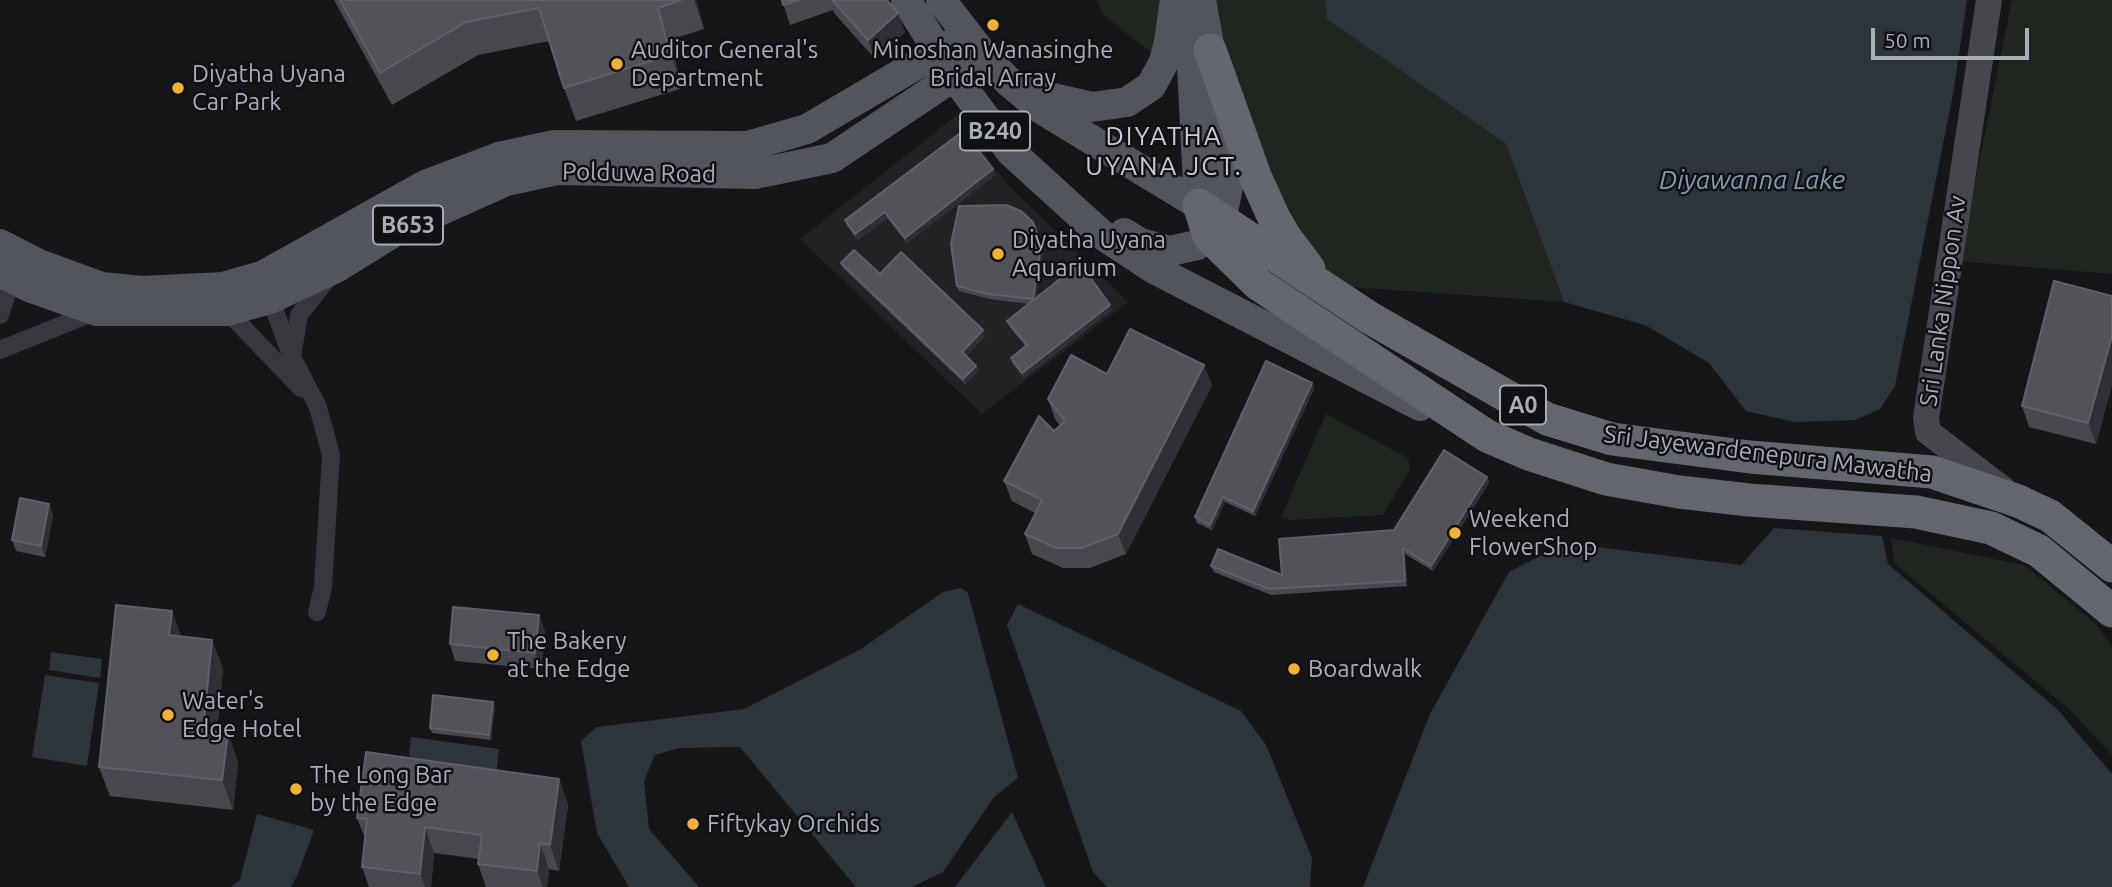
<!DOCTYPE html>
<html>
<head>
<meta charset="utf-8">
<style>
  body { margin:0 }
  #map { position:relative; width:2112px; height:887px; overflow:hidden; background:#161618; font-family:Ubuntu,sans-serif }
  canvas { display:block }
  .scale { position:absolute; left:1871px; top:28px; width:158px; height:32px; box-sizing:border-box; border:4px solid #a8adb8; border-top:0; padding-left:9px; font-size:21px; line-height:24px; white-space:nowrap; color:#a8adb8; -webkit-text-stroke:5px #111113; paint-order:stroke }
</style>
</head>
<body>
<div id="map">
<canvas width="2112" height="887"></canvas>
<div class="scale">50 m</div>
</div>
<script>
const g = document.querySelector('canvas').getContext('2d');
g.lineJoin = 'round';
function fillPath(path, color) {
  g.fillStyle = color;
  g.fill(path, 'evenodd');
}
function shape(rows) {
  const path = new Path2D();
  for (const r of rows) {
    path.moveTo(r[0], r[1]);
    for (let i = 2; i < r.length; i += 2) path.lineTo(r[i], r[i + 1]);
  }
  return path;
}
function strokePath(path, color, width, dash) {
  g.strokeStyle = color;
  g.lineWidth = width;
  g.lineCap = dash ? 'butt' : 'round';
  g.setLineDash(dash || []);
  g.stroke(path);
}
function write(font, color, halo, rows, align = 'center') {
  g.font = font + ' Ubuntu,sans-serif';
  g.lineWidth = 5;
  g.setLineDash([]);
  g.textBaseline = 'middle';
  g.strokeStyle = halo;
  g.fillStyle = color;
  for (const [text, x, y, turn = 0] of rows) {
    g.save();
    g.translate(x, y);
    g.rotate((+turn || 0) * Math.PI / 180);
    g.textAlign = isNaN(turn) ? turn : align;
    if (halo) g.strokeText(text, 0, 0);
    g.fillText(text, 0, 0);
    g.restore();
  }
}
const built = shape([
  [957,115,1005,182,1128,302,982,414,800,239]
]);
const green = shape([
  [1097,0,1175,0,1164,62,1103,15],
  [1201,0,1325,0,1327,19,1506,144,1564,302,1321,285,1285,237],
  [2012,0,2112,0,2112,274,1959,261],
  [1326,414,1408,458,1410,469,1383,515,1290,520,1281,517],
  [1891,538,2024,565,2096,624,2112,647,2112,755,2071,711,1894,563]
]);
const water = shape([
  [1325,0,1967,0,1953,94,1895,386,1880,409,1855,420,1794,422,1746,411,1709,363,1645,325,1564,302,1506,144,1327,19],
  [1774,528,1882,536,1888,564,2058,710,2112,774,2112,887,1363,887,1430,714,1509,572,1565,543,1741,565],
  [961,588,968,593,1018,778,994,797,943,872,912,887,856,887,740,747,679,748,655,755,644,781,649,829,699,887,629,887,597,833,581,741,597,727,744,709,861,649,943,592],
  [1018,604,1241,711,1266,745,1312,858,1310,887,1107,887,1093,872,1007,625],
  [51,652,102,659,100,678,49,670],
  [45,675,99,683,87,766,32,757],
  [411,737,499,749,495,788,407,777],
  [1012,812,1046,887,955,887],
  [257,814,314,830,298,874,291,887,231,887,240,880]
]);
const street = shape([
  [268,292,291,355],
  [227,311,301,388],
  [0,315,12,278],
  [0,350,97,311],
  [317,612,323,587,331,455,318,407,292,357,299,315,330,276]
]);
const secondary = shape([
  [1989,0,1926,418,1928,432,2003,489]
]);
const primary = shape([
  [906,0,954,76,1011,152,1101,234,1154,269,1420,406],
  [941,0,984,56,1010,83,1041,109,1199,205],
  [1190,27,1199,205],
  [1030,90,1048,97,1092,107,1127,102,1151,86,1164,62,1169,42,1175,0],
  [1124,233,1140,243,1170,251,1197,245,1209,236,1221,221,1228,187,1210,50,1201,0],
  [0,244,39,264,102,287,142,291,223,287,262,276,425,185,499,157,554,145,748,146,807,129,967,35],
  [0,272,29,287,97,311,227,311,270,299,336,268,399,229,506,181,557,170,755,174,832,158,984,56]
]);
const highway = shape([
  [1210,50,1255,176,1274,218,1285,237,1309,269],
  [1199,205,1209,236,1258,284,1487,436,1529,454,1606,479,1679,492,1749,500,1916,512,1991,528,2039,551,2112,611],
  [1199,205,1370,318,1547,419,1612,439,1750,457,1932,472,2018,501,2050,516,2112,566]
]);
const wall = shape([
  [334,0,696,0,704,29,669,40,683,88,576,121,564,88,549,41,478,55,392,105],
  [782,0,887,0,905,32,875,59,835,14,833,10,790,25],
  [993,169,995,175,907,243,887,218,858,240,847,226,845,220],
  [1043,251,1036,298,1112,310,1024,378,1013,364,1011,358,1026,347,1009,326,1007,321,1029,304,990,299,959,291,957,286],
  [841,263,880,274,985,336,966,356,976,366,978,371,965,384,843,268],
  [2112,296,2112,385,2096,444,2029,427,2022,406],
  [1107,374,1212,385,1126,554,1090,568,1063,568,1032,554,1025,534,1035,513,1012,501,1004,481,1060,426,1055,419,1048,399],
  [1312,383,1314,389,1255,516,1225,502,1212,530,1197,523,1195,517],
  [1487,477,1489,483,1433,571,1405,554,1407,586,1271,595,1214,572,1211,566,1282,575,1394,530],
  [49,504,53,515,45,557,16,551,12,540],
  [539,615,545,632,541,669,455,661,450,644],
  [181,636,212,640,223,669,217,732,228,733,238,763,233,810,110,796,99,767],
  [493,702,495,707,491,740,432,733,430,728],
  [559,779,568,805,559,871,549,869,547,887,486,887,478,864,479,859,434,853,431,887,369,887,362,867,365,838,357,818]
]);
const shadedWall = shape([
  [694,0,696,0,704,29],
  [658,8,669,40,683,88,671,55],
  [898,13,905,32,875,59,868,40],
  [993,169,995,175,907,243,905,238],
  [885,212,887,218,858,240,855,234],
  [1041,245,1043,251,1035,304,1033,299],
  [1110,305,1112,310,1024,378,1022,373],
  [983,330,985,336,964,358,962,352],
  [2112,336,2112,385,2096,444,2088,423],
  [1204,365,1212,385,1126,554,1118,534],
  [976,366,978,371,965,384,963,379],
  [1312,383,1314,389,1255,516,1253,511],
  [1487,477,1489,483,1433,571,1431,566],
  [1223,497,1225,502,1212,530,1210,525],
  [49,504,53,515,45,557,41,546],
  [1403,548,1405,554,1407,586,1405,581],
  [172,611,183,641,169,635],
  [539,615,545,632,541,669,535,653],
  [212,640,223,669,214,760,203,731],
  [493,702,495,707,491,740,489,735],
  [228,733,238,763,233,810,222,780],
  [559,779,568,805,559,871,550,845],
  [425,827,434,853,431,887,425,887,420,874],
  [540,843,549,869,547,887,543,887,537,871]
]);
const building = shape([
  [340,0,681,0,658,8,671,55,564,88,539,8,466,22,380,73,340,0],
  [782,0,799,0,783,5,782,0],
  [832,0,887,0,898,13,868,40,832,0],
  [963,131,993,169,905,238,885,212,855,234,845,220,963,131],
  [1006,205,1021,211,1033,222,1041,245,1033,299,988,294,957,286,951,244,959,206,1006,205],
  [854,250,880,274,901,252,983,330,962,352,976,366,963,379,841,263,854,250],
  [1080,263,1110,305,1022,373,1011,358,1027,345,1007,321,1080,263],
  [2054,281,2112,296,2112,336,2088,423,2022,406,2054,281],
  [1130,329,1204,365,1118,534,1082,548,1056,548,1025,534,1042,500,1004,481,1039,416,1054,431,1065,421,1048,399,1071,355,1107,374,1130,329],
  [1266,361,1312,383,1253,511,1223,497,1210,525,1195,517,1266,361],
  [1444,450,1487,477,1431,566,1403,548,1405,581,1269,589,1211,566,1218,549,1282,575,1279,539,1394,530,1444,450],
  [20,498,49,504,41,546,12,540,20,498],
  [116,605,172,611,169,635,212,640,203,731,228,733,222,780,99,767,116,605],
  [453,607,539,615,535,653,450,644,453,607],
  [433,695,493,702,489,735,430,728,433,695],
  [366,752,559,779,550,845,540,843,537,871,478,864,482,835,425,827,420,874,362,867,367,819,357,818,366,752]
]);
const markers = [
  [993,25,7,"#f2b134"],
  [617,64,7,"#f2b134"],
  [178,88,7,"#f2b134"],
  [998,254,7,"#f2b134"],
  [1455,533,7,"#f2b134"],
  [493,655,7,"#f2b134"],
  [1294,669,7,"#f2b134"],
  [168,715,7,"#f2b134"],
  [296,789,7,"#f2b134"],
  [693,824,7,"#f2b134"]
];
const shields = [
  [995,131,70],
  [408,225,70],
  [1523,405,46]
];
const shieldNames = [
  ["B240",995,131],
  ["B653",408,225],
  ["A0",1523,405]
];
const poiNames = [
  ["Auditor General's",631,50],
  ["Department",631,78],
  ["Minoshan Wanasinghe",993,50,"center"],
  ["Bridal Array",993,78,"center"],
  ["Diyatha Uyana",192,74],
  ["Car Park",192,102],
  ["Diyatha Uyana",1012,240],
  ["Aquarium",1012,268],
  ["Weekend",1469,519],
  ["FlowerShop",1469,547],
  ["The Bakery",507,641],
  ["at the Edge",507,669],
  ["Boardwalk",1308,669],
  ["Water's",182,701],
  ["Edge Hotel",182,729],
  ["The Long Bar",310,775],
  ["by the Edge",310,803],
  ["Fiftykay Orchids",707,824]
];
const streetNames = [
  ["Polduwa Road",639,173,1],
  ["Sri Lanka Nippon Av",1943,301,-82],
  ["Sri Jayewardenepura Mawatha",1768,454,7]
];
const neighbourhoodNames = [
  ["DIYATHA",1164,136],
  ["UYANA JCT.",1164,166]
];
const waterNames = [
  ["Diyawanna Lake",1752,180]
];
fillPath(built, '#222225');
fillPath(green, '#1e261f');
fillPath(water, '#2c353c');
strokePath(street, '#37383d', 18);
strokePath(secondary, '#45474d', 26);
strokePath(primary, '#53555c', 30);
strokePath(highway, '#63666e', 33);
fillPath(wall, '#47494d');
fillPath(shadedWall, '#2f3033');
fillPath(building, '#525359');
strokePath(building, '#5f6168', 2);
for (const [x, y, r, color] of markers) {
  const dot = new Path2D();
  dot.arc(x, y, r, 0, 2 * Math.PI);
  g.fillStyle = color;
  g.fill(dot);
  strokePath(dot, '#111113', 2.5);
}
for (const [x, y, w] of shields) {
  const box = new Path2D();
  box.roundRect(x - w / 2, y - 19.5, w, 39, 5);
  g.fillStyle = '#111113';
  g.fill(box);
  strokePath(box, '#a8adb8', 2);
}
write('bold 23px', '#a8adb8', null, shieldNames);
write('24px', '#a8adb8', '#111113', poiNames, 'left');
write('24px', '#a8adb8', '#111113', streetNames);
g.letterSpacing = '2px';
write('26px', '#c9ccd4', '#111113', neighbourhoodNames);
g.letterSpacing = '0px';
write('italic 26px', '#7f9bb3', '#111113', waterNames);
</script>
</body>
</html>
